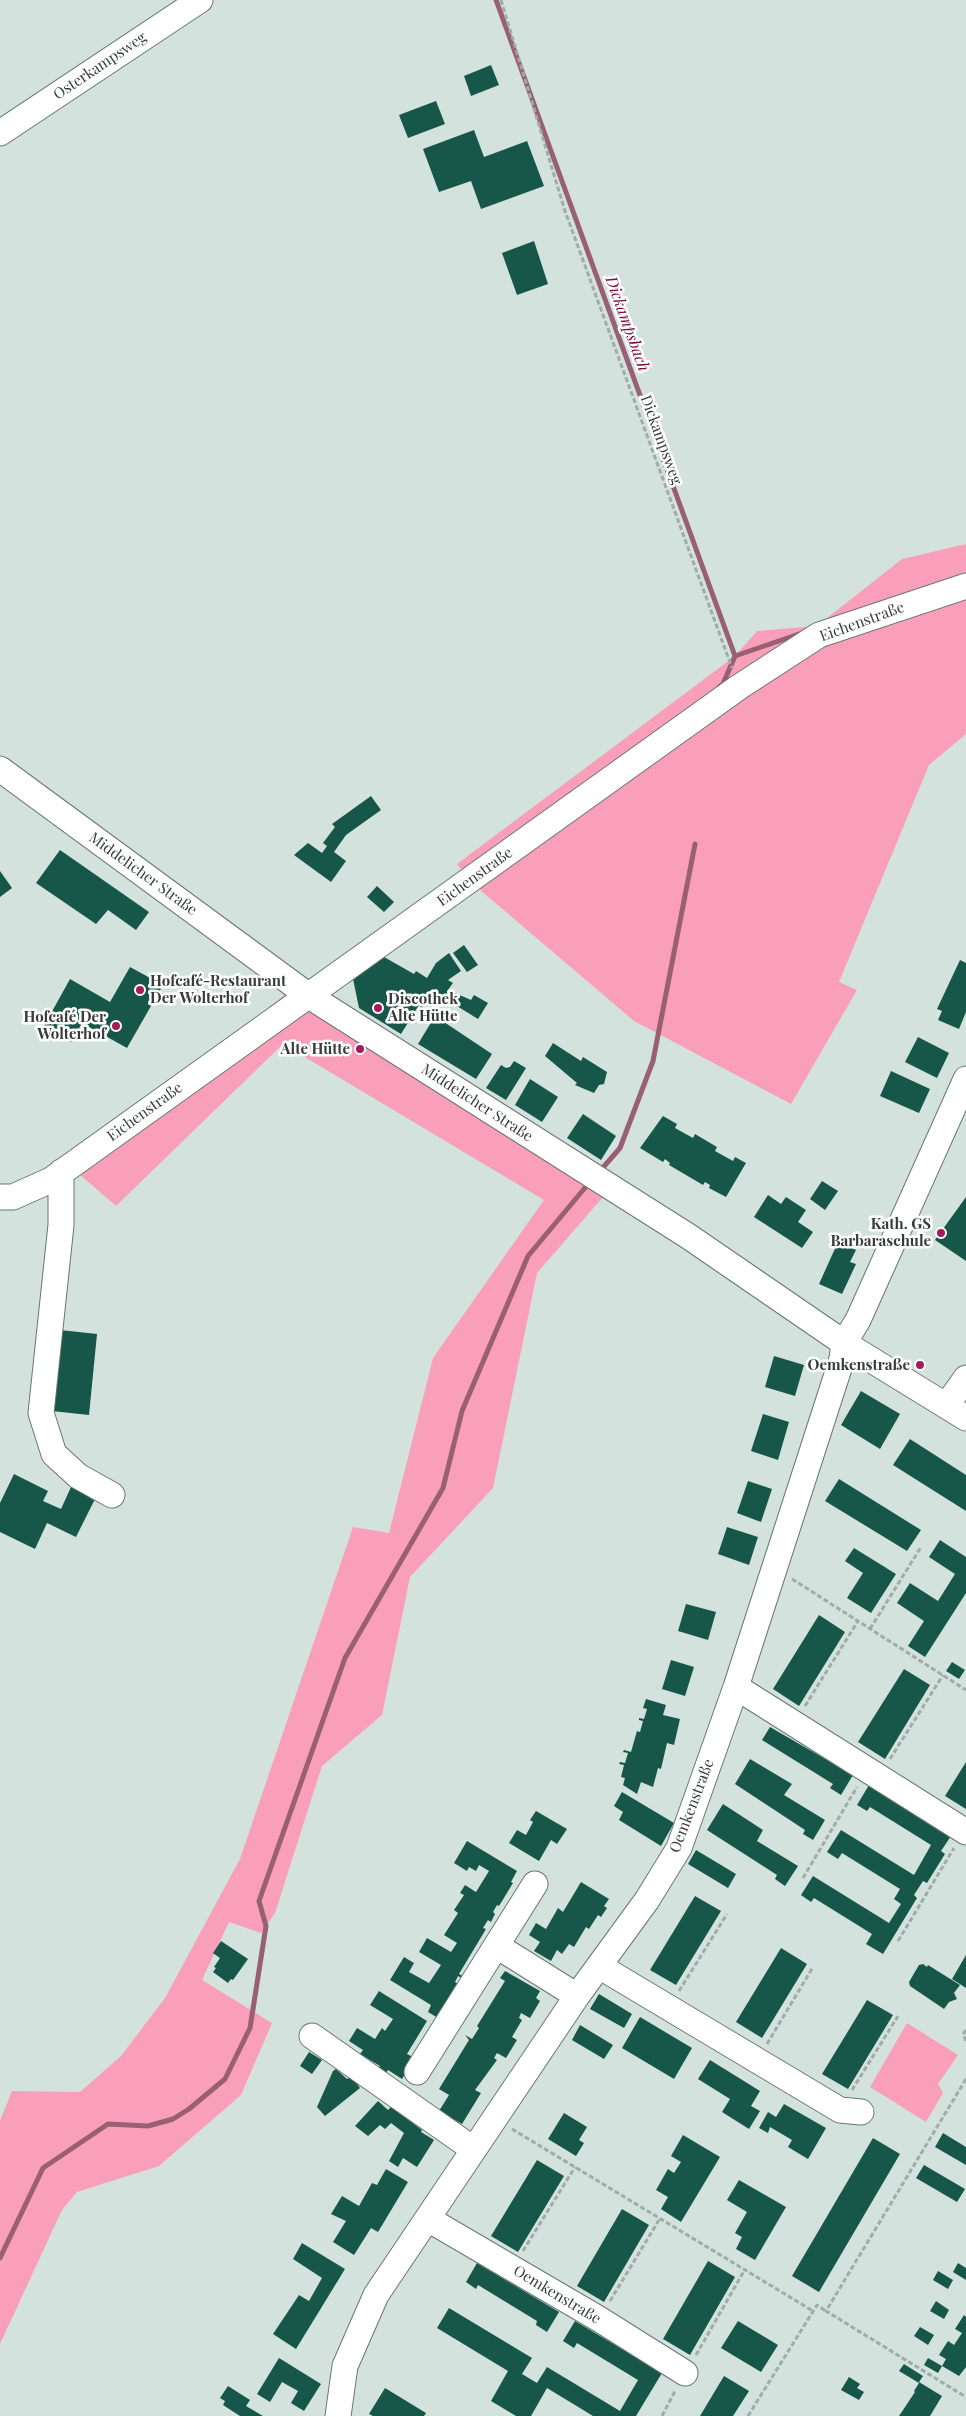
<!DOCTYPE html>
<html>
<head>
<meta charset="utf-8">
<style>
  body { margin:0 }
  canvas { display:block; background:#d3e2dd }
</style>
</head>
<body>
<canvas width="966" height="2416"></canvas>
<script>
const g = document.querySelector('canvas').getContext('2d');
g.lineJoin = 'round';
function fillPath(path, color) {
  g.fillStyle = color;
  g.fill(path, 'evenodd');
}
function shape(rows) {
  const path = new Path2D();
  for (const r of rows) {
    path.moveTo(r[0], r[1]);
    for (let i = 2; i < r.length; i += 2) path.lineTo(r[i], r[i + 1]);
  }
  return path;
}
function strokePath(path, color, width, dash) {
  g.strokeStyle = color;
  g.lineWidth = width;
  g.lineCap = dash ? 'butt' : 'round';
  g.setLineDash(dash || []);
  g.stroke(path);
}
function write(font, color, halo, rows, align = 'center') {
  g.font = font + ' "Playfair Display",serif';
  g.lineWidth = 5;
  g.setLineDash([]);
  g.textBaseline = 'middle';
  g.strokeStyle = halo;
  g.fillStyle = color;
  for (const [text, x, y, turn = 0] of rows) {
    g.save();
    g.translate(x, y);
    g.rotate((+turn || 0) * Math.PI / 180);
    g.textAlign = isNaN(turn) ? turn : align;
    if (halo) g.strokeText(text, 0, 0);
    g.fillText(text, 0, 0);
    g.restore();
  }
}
const green = shape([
  [966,544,966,734,929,765,839,982,857,990,791,1104,634,1021,473,884,457,864,735,656,757,631,817,626,902,559],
  [288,992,610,1189,537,1273,493,1488,410,1577,382,1715,322,1766,275,1913,261,1933,229,1922,202,1980,272,2023,241,2095,159,2166,77,2192,62,2210,0,2344,0,2121,12,2091,80,2092,121,2056,165,1998,240,1859,353,1527,389,1533,433,1358,544,1200,283,1044,116,1206,71,1167],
  [907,2023,958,2055,938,2084,943,2093,926,2122,870,2087]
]);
const stream = shape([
  [496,0,735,656],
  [719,687,723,684,735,656,802,633],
  [600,1171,620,1148,653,1061,695,844],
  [0,2258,43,2168,108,2124,148,2126,173,2119,189,2109,225,2079,250,2028,266,1926,259,1901,345,1658,443,1488,462,1411,528,1256,589,1183]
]);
const building = shape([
  [491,65,499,85,471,96,464,76],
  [436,101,445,124,408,138,399,115],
  [474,130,484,157,527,141,544,186,481,209,471,181,439,192,423,149],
  [534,241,548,284,517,295,502,253],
  [371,796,381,810,346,835,334,852,346,861,331,882,294,855,308,843,322,853,327,846,323,843,335,827,332,824],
  [60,850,149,912,136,930,108,910,96,924,36,883],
  [0,871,12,888,0,897],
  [377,886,394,902,384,912,367,897],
  [464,945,478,965,467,972,453,953],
  [449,953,461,971,448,980,453,983,448,990,471,1000,474,995,488,1003,478,1019,439,995,431,1007,425,1003,422,1008,419,1005,401,1034,359,1008,353,979,384,957,414,974,416,971,427,978,436,963],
  [960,960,966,963,966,1012,959,1029,938,1020,942,1011,937,1009],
  [130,967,163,985,127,1048,82,1023,72,1042,44,1026,70,979,110,1002],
  [435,1016,492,1054,476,1079,418,1044],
  [918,1037,949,1053,937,1078,905,1062],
  [553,1043,581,1061,583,1057,607,1072,604,1084,599,1085,594,1093,575,1085,577,1083,545,1056],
  [514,1061,526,1068,506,1100,486,1088,501,1065,506,1068,510,1067],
  [891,1071,930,1089,919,1113,880,1096],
  [530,1079,558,1097,542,1122,515,1105],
  [583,1114,616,1136,601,1160,567,1138],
  [663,1116,677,1124,675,1128,693,1138,695,1134,717,1147,715,1151,733,1161,735,1157,746,1163,726,1197,709,1188,710,1185,705,1182,703,1185,669,1165,670,1163,665,1159,663,1162,640,1148],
  [822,1181,838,1191,825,1210,810,1199],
  [768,1195,781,1204,786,1197,806,1210,798,1222,813,1232,802,1248,754,1217],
  [966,1197,966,1261,935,1240],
  [838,1242,856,1250,850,1262,856,1264,842,1294,819,1284],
  [60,1330,97,1334,89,1415,52,1411],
  [774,1356,804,1365,795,1396,765,1387],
  [861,1391,900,1414,880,1449,841,1425],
  [763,1414,789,1422,778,1460,751,1451],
  [910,1439,966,1475,966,1511,893,1465],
  [14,1474,48,1491,43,1501,61,1509,71,1487,95,1499,76,1537,47,1523,35,1549,0,1532,0,1503],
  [839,1479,921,1530,907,1551,825,1501],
  [748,1481,772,1489,761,1522,737,1513],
  [727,1527,758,1537,749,1565,718,1554],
  [940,1540,966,1557,966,1593,925,1657,908,1646,924,1621,897,1603,910,1583,938,1601,955,1574,929,1557],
  [854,1548,896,1574,871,1613,847,1598,863,1573,845,1561],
  [686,1604,716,1612,708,1640,678,1631],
  [819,1615,845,1632,799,1706,773,1689],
  [671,1660,694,1667,685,1696,662,1689],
  [952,1662,965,1670,959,1679,946,1671],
  [904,1669,930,1685,885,1759,858,1742],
  [646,1699,666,1705,663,1715,680,1719,674,1745,667,1743,661,1769,658,1768,653,1787,641,1782,637,1794,623,1785,625,1778,621,1777,624,1765,619,1764,620,1762,625,1763,628,1753,623,1752,624,1750,631,1752,637,1731,640,1732,643,1721,639,1720,639,1718,644,1719,647,1709,643,1708],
  [770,1727,853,1775,841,1795,830,1788,833,1784,762,1740],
  [750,1759,792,1784,784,1795,825,1820,813,1840,803,1834,805,1830,735,1784],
  [966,1762,966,1809,945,1796],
  [869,1785,951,1836,941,1851,945,1854,927,1883,923,1881,914,1895,917,1898,883,1954,866,1944,872,1934,814,1898,811,1902,801,1895,813,1876,889,1923,901,1904,894,1899,900,1889,842,1853,838,1859,827,1852,841,1830,914,1875,931,1845,870,1807,867,1811,857,1805],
  [622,1792,674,1823,661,1846,619,1820,623,1812,614,1806],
  [723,1804,763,1830,757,1841,798,1866,785,1886,775,1879,777,1875,707,1830],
  [536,1811,567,1829,557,1844,551,1840,539,1861,509,1843,517,1830,526,1835,533,1822,530,1820],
  [467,1841,517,1871,511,1882,513,1883,499,1906,497,1905,493,1912,495,1914,491,1922,488,1920,483,1928,486,1929,459,1974,466,1978,465,1980,458,1976,455,1982,458,1984,438,2018,428,2012,431,2005,390,1980,404,1957,414,1963,409,1972,429,1983,441,1965,419,1952,427,1938,451,1952,457,1943,444,1935,458,1913,454,1910,464,1895,460,1893,465,1885,476,1892,489,1871,479,1865,476,1871,469,1867,467,1871,454,1863],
  [696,1850,736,1874,728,1888,688,1864],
  [581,1882,609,1899,604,1906,607,1908,601,1917,598,1915,589,1929,586,1927,574,1947,569,1944,562,1954,557,1950,551,1961,534,1951,540,1942,529,1935,536,1923,546,1929,558,1908,563,1912],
  [695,1896,721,1911,676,1985,650,1970],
  [221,1941,248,1959,233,1980,231,1979,228,1983,213,1972,216,1968,214,1967,220,1958,213,1953],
  [781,1948,807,1964,762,2038,736,2022],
  [966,1955,966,1988,952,1979],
  [923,1964,927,1967,928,1965,960,1985,954,1993,957,1999,949,2002,944,2009,910,1986,909,1982,919,1965],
  [505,1971,540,1991,536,1998,540,2001,530,2018,521,2013,519,2018,522,2020,512,2037,517,2040,506,2058,497,2053,494,2058,497,2060,475,2090,481,2093,462,2124,439,2111,449,2095,439,2089,469,2040,465,2035,472,2039,479,2028,477,2026,505,1981,500,1978],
  [379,1991,427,2021,407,2054,415,2058,402,2079,388,2070,386,2073,378,2068,380,2066,360,2054,363,2050,349,2041,357,2028,375,2039,382,2028,385,2031,393,2019,370,2005],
  [599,1994,632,2014,624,2028,590,2009],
  [867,2000,893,2015,848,2089,822,2074],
  [640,2017,692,2048,674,2079,622,2048],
  [580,2025,613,2045,604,2059,572,2040],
  [309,2052,322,2060,312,2074,300,2066],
  [710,2060,760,2091,751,2106,760,2111,749,2129,722,2112,730,2099,698,2079],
  [336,2069,347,2079,352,2076,360,2088,325,2116,317,2107,333,2071],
  [378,2101,388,2110,391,2107,422,2130,421,2132,434,2140,417,2167,403,2158,398,2167,389,2161,404,2133,391,2123,385,2129,380,2125,368,2136,355,2126],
  [784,2104,826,2128,808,2159,788,2147,792,2140,770,2127,768,2133,759,2128,768,2112,776,2117],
  [564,2113,587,2127,579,2140,584,2143,576,2156,548,2139],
  [943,2133,966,2147,966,2165,935,2147],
  [683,2135,720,2157,681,2222,661,2209,668,2197,656,2190,668,2169,674,2173,681,2162,671,2156],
  [873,2138,900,2154,819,2292,792,2276],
  [537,2160,564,2176,518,2252,491,2236],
  [924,2165,965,2189,957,2202,916,2178],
  [386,2169,408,2182,378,2232,371,2228,354,2255,333,2242,346,2221,331,2214,342,2196,359,2206,372,2183,377,2185],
  [739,2180,786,2207,755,2260,736,2249,742,2237,735,2233,747,2212,727,2200],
  [622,2209,649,2225,604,2302,577,2286],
  [302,2243,345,2269,296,2349,273,2334,299,2295,309,2301,322,2278,293,2259],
  [708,2261,735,2277,690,2355,663,2339],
  [477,2263,559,2312,547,2332,536,2325,537,2321,478,2285,476,2289,466,2282],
  [958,2263,966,2268,966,2280,953,2272],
  [938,2271,953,2280,948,2289,933,2280],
  [936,2301,949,2310,944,2319,930,2311],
  [449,2308,532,2358,522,2374,537,2383,547,2367,620,2411,638,2380,577,2343,574,2348,563,2341,575,2321,662,2373,636,2416,593,2416,547,2388,531,2416,516,2416,491,2401,508,2371,437,2328],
  [964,2315,966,2317,966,2367,959,2376,942,2366,946,2359,939,2355,948,2341,954,2345,962,2333,955,2329],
  [738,2321,778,2345,761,2372,721,2348],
  [920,2327,934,2335,928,2345,914,2336],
  [279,2358,321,2384,304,2411,291,2403,298,2391,282,2382,270,2402,257,2394],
  [928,2358,942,2366,938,2373,924,2365],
  [904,2364,923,2376,919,2382,942,2396,930,2416,899,2416,915,2392,914,2391,919,2383,899,2371],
  [724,2376,749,2391,733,2416,700,2416],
  [849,2377,860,2384,857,2388,864,2392,859,2400,841,2390],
  [228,2386,250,2400,246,2406,263,2416,240,2416,223,2405,225,2401,220,2398],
  [385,2388,426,2413,424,2416,373,2416,369,2414]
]);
const path = shape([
  [501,0,565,211,732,668],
  [792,1579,966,1690],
  [870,1629,921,1547],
  [805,1706,858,1621],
  [890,1759,943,1675],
  [803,1878,857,1787],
  [898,1941,954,1848],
  [679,1991,727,1914],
  [966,2030,963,2034,966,2041],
  [767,2044,813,1967],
  [966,2079,826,2311,966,2397],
  [852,2090,898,2016],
  [512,2129,813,2311],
  [523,2251,575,2167],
  [610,2301,659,2220],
  [696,2355,744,2271],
  [662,2416,675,2391],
  [748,2416,817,2305,826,2311]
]);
const minor = shape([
  [0,133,200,0],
  [0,769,309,996,688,1236,844,1343,966,1418],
  [61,1172,61,1225,41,1413,54,1454,78,1476,112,1495],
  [0,1197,13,1197,51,1180,739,687,819,635,966,586],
  [946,1406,966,1378],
  [736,1687,966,1832],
  [497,1946,577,1996],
  [599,1966,840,2110,861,2112],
  [312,2036,473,2149],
  [417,2072,535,1884],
  [428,2219,599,2319,685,2373],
  [338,2416,345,2366,376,2295,577,1996,647,1900,679,1848,736,1687,842,1359,844,1343,858,1320,966,1079]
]);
const markers = [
  [140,990,5,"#a71a5b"],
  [378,1008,5,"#a71a5b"],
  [116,1026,5,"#a71a5b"],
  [360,1049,5,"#a71a5b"],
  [941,1233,5,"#a71a5b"],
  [920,1365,5,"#a71a5b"]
];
const streetNames = [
  ["Osterkampsweg",100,66,-34],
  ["Dickampsweg",661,440,70],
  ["Eichenstraße",862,622,-20],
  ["Middelicher Straße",143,874,36],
  ["Eichenstraße",475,877,-36],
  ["Middelicher Straße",477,1103,33],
  ["Eichenstraße",145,1112,-36],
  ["Oemkenstraße",692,1806,-69],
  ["Oemkenstraße",557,2295,31]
];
const poiNames = [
  ["Hofcafé-Restaurant",150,981,"left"],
  ["Der Wolterhof",150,998,"left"],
  ["Discothek",388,999,"left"],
  ["Alte Hütte",388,1016,"left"],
  ["Hofcafé Der",106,1017],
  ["Wolterhof",106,1034],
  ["Alte Hütte",350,1049],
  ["Kath. GS",931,1224],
  ["Barbaraschule",931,1241],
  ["Oemkenstraße",910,1365]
];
const waterNames = [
  ["Dickampsbach",627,324,70]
];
fillPath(green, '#f99fbc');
strokePath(stream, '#995f73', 5);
fillPath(building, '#175749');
strokePath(minor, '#697772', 27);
strokePath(path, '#a0aca8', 3, [5, 2.5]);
strokePath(minor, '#fff', 25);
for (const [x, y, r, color] of markers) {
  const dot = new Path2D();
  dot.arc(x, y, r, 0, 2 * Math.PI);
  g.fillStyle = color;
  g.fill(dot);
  strokePath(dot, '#fff', 2);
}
write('15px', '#363c3a', '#fff', streetNames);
write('bold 15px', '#363c3a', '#fff', poiNames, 'right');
write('italic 16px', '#7a1041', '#fff', waterNames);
</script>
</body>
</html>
